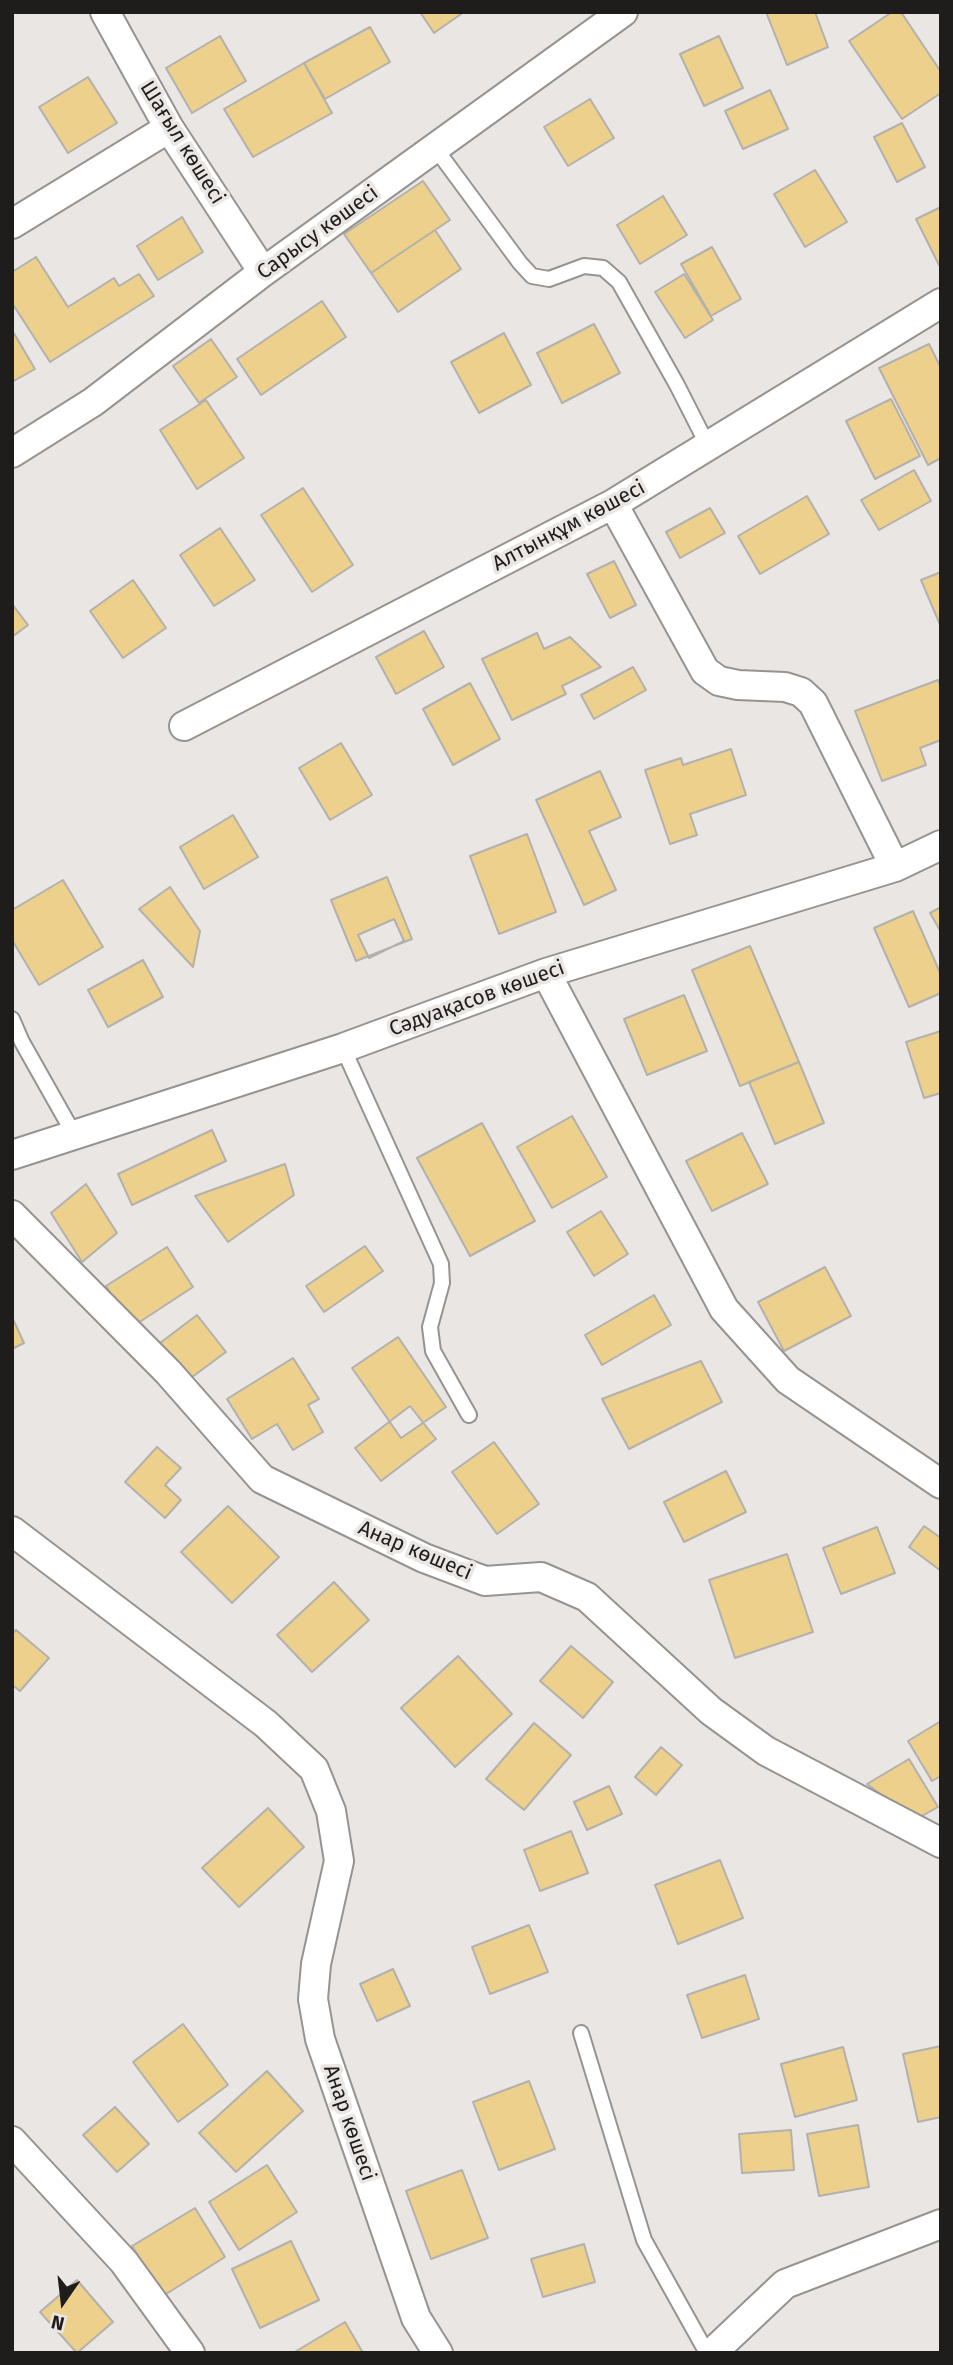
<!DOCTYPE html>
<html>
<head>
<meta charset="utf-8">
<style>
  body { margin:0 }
  #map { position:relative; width:953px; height:2365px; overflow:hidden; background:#eae6e3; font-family:"Fira Sans",sans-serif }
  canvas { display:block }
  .frame { position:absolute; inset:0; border:14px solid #1f1d1c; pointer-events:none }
  .north { position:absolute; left:28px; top:2267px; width:70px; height:70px; -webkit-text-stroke:5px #eae6e3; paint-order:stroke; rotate:194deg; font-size:19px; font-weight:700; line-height:28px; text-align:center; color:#1f1d1c }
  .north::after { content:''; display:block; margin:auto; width:24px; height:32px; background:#1f1d1c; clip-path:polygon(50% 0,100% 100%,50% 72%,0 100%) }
</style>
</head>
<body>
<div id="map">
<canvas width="953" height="2365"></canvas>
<div class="frame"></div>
<div class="north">N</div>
</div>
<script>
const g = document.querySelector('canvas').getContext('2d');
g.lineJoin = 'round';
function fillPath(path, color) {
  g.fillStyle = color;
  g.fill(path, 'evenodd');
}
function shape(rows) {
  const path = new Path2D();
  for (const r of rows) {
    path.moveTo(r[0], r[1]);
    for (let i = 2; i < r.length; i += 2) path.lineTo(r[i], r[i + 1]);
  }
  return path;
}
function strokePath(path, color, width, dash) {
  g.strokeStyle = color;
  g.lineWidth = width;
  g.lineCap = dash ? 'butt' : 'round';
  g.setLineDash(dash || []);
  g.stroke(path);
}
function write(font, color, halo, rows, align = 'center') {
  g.font = font + ' "Fira Sans",sans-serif';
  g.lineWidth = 7;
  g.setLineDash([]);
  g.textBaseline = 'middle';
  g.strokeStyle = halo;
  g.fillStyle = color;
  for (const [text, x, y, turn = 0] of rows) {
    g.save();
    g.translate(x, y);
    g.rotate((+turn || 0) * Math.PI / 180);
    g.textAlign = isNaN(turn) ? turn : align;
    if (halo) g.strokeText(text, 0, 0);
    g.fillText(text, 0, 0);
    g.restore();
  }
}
const building = shape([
  [420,12,464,12,434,33,420,12],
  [766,12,815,12,828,47,787,65,766,12],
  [892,12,901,12,941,72,941,93,902,119,849,41,892,12],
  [370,27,390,62,325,99,304,63,370,27],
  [220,36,246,81,192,113,166,68,220,36],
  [719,36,743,88,704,106,680,54,719,36],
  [304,63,332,113,253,157,224,109,304,63],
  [88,77,117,123,68,153,39,107,88,77],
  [770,90,788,129,743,149,725,111,770,90],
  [590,99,614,138,568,166,544,127,590,99],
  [902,123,925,167,897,182,874,137,902,123],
  [815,170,847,222,805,247,774,194,815,170],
  [423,181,450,220,371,273,344,234,423,181],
  [663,196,687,235,640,264,617,225,663,196],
  [941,207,941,264,939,265,916,219,941,207],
  [182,217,203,252,158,280,137,246,182,217],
  [435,230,461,269,398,312,371,273,435,230],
  [712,247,741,299,711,316,681,264,712,247],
  [36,257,68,307,114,278,119,286,139,274,154,296,50,362,12,303,12,272,36,257],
  [684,274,713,320,685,338,655,292,684,274],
  [322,301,346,337,261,395,237,359,322,301],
  [594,324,620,373,562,403,537,353,594,324],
  [12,330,35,369,12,382,12,330],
  [504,333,531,385,479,413,451,362,504,333],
  [211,339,237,377,199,403,173,366,211,339],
  [929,344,941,368,941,458,928,465,879,368,929,344],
  [891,399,920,456,875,479,846,421,891,399],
  [206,400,244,458,197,489,160,430,206,400],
  [914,470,931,501,879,530,861,500,914,470],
  [303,488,353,565,312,592,261,515,303,488],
  [807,496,829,534,760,574,738,536,807,496],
  [710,508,725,533,680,558,666,532,710,508],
  [220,528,255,580,214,606,180,555,220,528],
  [614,561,636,605,610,618,587,574,614,561],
  [941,572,941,627,921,580,941,572],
  [133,580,166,628,123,658,90,611,133,580],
  [12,604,28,625,12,637,12,604],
  [424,631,444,667,396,694,376,657,424,631],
  [537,633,544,649,570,637,601,667,562,686,566,694,512,720,482,659,537,633],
  [633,667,646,690,594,719,581,695,633,667],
  [938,680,941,687,941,740,920,748,926,765,882,781,855,711,938,680],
  [470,683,500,739,453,765,423,709,470,683],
  [341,743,372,795,330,820,299,768,341,743],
  [731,749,746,795,690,814,697,835,670,844,645,770,681,758,683,765,731,749],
  [600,771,621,817,589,831,616,890,584,905,536,800,600,771],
  [233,815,258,857,204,889,180,847,233,815],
  [527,834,556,912,499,934,470,856,527,834],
  [387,877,412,939,356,961,331,900,387,877],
  [63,880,103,947,39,985,12,940,12,910,63,880],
  [170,887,200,931,193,967,139,909,170,887],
  [941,907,941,932,930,913,941,907],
  [913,911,941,975,941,993,909,1007,874,928,913,911],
  [394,919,404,941,369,958,358,935,394,919],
  [750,946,799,1062,740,1086,692,970,750,946],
  [143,960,163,997,108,1027,88,990,143,960],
  [684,995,707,1051,647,1075,624,1019,684,995],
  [941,1031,941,1093,924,1098,906,1042,941,1031],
  [799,1062,824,1123,775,1144,749,1082,799,1062],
  [572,1116,607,1177,552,1208,517,1147,572,1116],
  [482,1123,535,1221,470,1256,417,1158,482,1123],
  [212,1130,226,1161,132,1205,118,1174,212,1130],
  [742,1133,768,1184,712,1211,686,1161,742,1133],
  [285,1164,294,1195,228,1242,195,1196,285,1164],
  [86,1184,117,1233,82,1262,51,1213,86,1184],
  [601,1211,628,1254,594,1276,567,1232,601,1211],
  [365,1246,383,1271,324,1312,306,1286,365,1246],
  [167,1247,193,1287,132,1327,106,1286,167,1247],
  [825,1267,851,1316,784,1351,758,1302,825,1267],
  [654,1295,671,1325,602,1365,585,1335,654,1295],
  [197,1315,226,1352,188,1380,160,1343,197,1315],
  [12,1317,24,1343,12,1349,12,1317],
  [398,1337,446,1407,401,1438,352,1368,398,1337],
  [293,1358,319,1399,308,1405,323,1432,293,1450,277,1424,252,1439,227,1399,293,1358],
  [701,1361,722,1402,629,1449,602,1399,701,1361],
  [410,1406,436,1439,381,1481,355,1448,410,1406],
  [494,1442,539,1504,497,1534,452,1472,494,1442],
  [157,1447,181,1468,165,1485,181,1500,165,1518,125,1482,157,1447],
  [726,1471,746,1512,684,1542,664,1502,726,1471],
  [228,1506,279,1557,232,1603,181,1552,228,1506],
  [924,1526,941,1538,941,1571,909,1547,924,1526],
  [877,1527,895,1573,841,1594,823,1548,877,1527],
  [787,1554,813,1632,735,1658,709,1580,787,1554],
  [334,1582,369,1620,312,1672,277,1635,334,1582],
  [16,1630,49,1658,20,1691,12,1685,12,1634,16,1630],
  [571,1646,613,1682,583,1718,540,1681,571,1646],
  [458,1656,512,1714,455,1767,401,1708,458,1656],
  [941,1721,941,1776,932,1781,908,1741,941,1721],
  [534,1723,571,1755,524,1810,486,1779,534,1723],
  [661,1747,682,1765,656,1795,635,1777,661,1747],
  [909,1759,938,1807,915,1820,867,1784,909,1759],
  [609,1786,622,1814,587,1830,574,1802,609,1786],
  [268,1808,304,1847,239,1907,202,1868,268,1808],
  [571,1831,588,1873,540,1891,524,1850,571,1831],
  [720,1860,743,1918,678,1944,655,1885,720,1860],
  [529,1925,548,1972,490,1994,472,1947,529,1925],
  [393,1969,410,2006,377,2021,360,1984,393,1969],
  [745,1975,759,2019,702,2038,687,1995,745,1975],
  [183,2024,228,2085,178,2122,133,2062,183,2024],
  [941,2046,941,2117,918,2122,903,2054,941,2046],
  [843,2047,857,2100,795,2117,781,2064,843,2047],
  [267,2071,303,2111,236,2172,199,2133,267,2071],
  [529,2081,555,2149,499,2170,473,2102,529,2081],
  [115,2107,149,2144,117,2172,83,2135,115,2107],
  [858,2125,869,2187,819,2196,807,2134,858,2125],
  [791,2130,794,2170,742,2173,739,2134,791,2130],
  [267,2165,297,2212,239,2250,209,2202,267,2165],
  [462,2170,488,2238,431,2259,406,2191,462,2170],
  [195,2208,225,2257,163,2296,132,2246,195,2208],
  [291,2241,319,2300,260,2328,232,2269,291,2241],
  [584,2244,595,2282,543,2297,531,2259,584,2244],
  [77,2280,113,2322,77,2353,40,2312,77,2280],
  [345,2322,363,2353,293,2353,345,2322]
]);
const lane = shape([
  [436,149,520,263,532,276,549,279,584,266,603,268,619,282,677,385,708,446],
  [12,1019,22,1042,75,1136],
  [343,1048,441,1264,442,1283,430,1327,433,1351,469,1415],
  [581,2033,644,2240,707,2353]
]);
const street = shape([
  [105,12,169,128,263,272],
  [12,224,169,128],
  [12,453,93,402,263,272,623,12],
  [613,504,705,671,719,681,738,685,785,687,801,692,813,703,895,867],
  [184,726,613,504,941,303],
  [546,973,724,1309,788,1380,941,1484],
  [12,1155,343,1048,546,973,895,867,941,845],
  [12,1215,168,1372,262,1479,424,1558,485,1581,541,1577,587,1597,711,1711,766,1751,941,1843],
  [12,1531,266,1724,314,1769,331,1811,339,1861,316,1964,313,1999,320,2039,416,2318,438,2353],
  [12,2141,124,2262,190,2353],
  [712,2353,785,2284,941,2224]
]);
const streetNames = [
  ["Шағыл көшесі",182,143,58],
  ["Сарысу көшесі",318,233,-36],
  ["Алтынқұм көшесі",569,526,-28],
  ["Сәдуақасов көшесі",477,999,-20],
  ["Анар көшесі",415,1551,23],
  ["Анар көшесі",349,2123,71]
];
fillPath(building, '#ecd08b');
strokePath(building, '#b3b1ad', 2);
strokePath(lane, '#979390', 18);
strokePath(street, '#979390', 32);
strokePath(lane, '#fff', 14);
strokePath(street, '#fff', 28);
write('21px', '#1f1d1c', '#eae6e3', streetNames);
</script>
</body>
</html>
